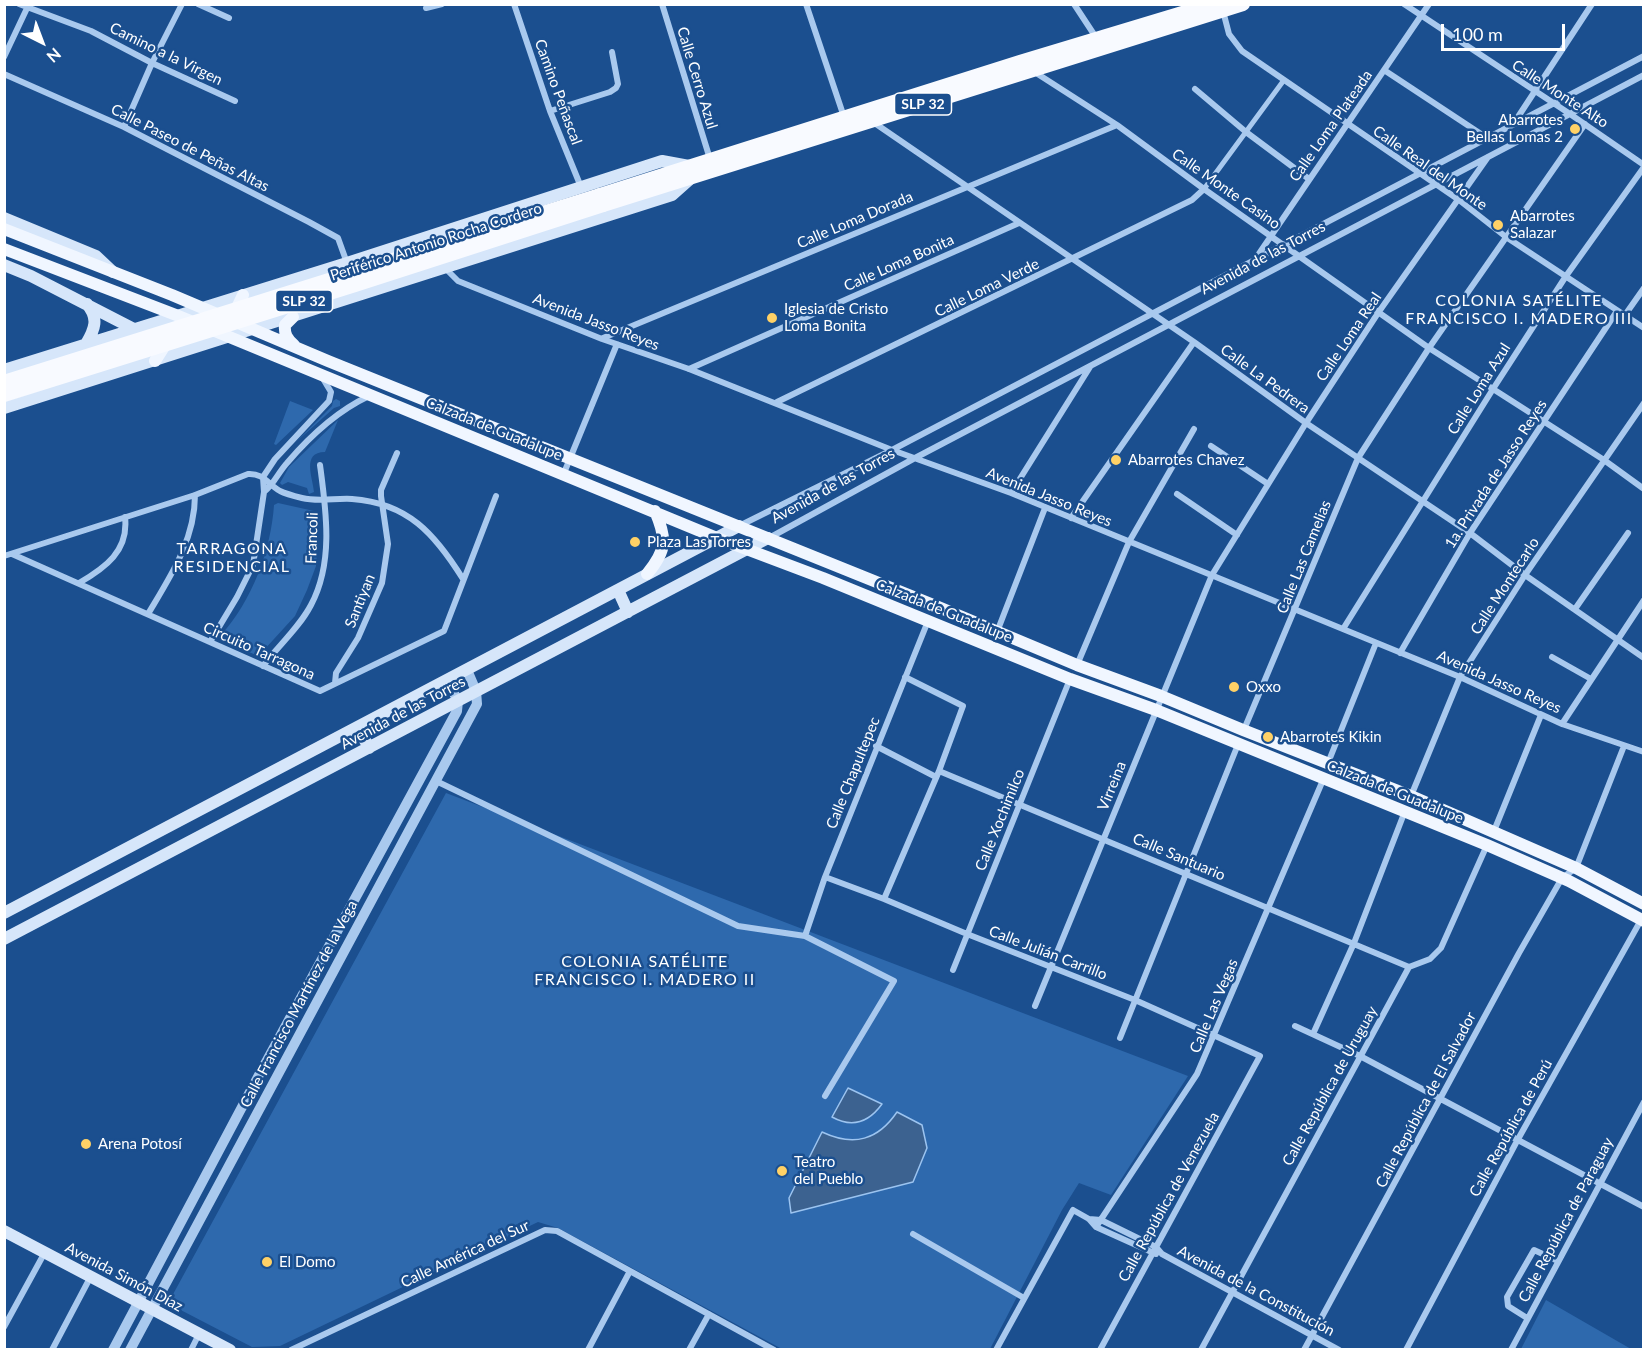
<!DOCTYPE html>
<meta charset="utf-8">
<style>
body{margin:0}
#map{position:relative;width:1648px;height:1354px;overflow:hidden;background:#1b4f8f;font-family:Lato,sans-serif}
canvas{display:block}
.frame{position:absolute;inset:0;border:6px solid #fff;pointer-events:none}
.north{position:absolute;left:12px;top:12px;width:60px;height:60px;-webkit-text-stroke:4px #1b4f8f;paint-order:stroke;rotate:138deg;font-size:16px;font-weight:700;line-height:24px;text-align:center;color:#fff}
.north::after{content:'';display:block;margin:auto;width:21px;height:27px;background:#fff;clip-path:polygon(50% 0,100% 100%,50% 72%,0 100%)}
.scale{position:absolute;left:1441px;top:24px;width:124px;height:27px;box-sizing:border-box;border:3px solid #fff;border-top:0;padding-left:8px;font-size:18px;line-height:21px;white-space:nowrap;color:#fff;-webkit-text-stroke:4px #1b4f8f;paint-order:stroke}
</style>
<div id="map">
<canvas width="1648" height="1354"></canvas>
<div class="frame"></div>
<div class="north">N</div>
<div class="scale">100 m</div>
</div>
<script>
const ctx = document.querySelector('canvas').getContext('2d');
ctx.lineJoin = 'round';
function paint(path, color) { ctx.fillStyle = color; ctx.fill(path, 'evenodd'); }
function trace(path, color, width, dash) { ctx.strokeStyle = color; ctx.lineWidth = width; ctx.lineCap = dash ? 'butt' : 'round'; ctx.setLineDash(dash || []); ctx.stroke(path); }
function label(font, color, halo, rows, align = 'center') {
  ctx.font = font + ' Lato,sans-serif'; ctx.lineWidth = 5; ctx.setLineDash([]); ctx.textBaseline = 'middle'; ctx.strokeStyle = halo; ctx.fillStyle = color; for (const [text, x, y, turn = 0] of rows) {
    ctx.save(); ctx.translate(x, y); ctx.rotate((+turn || 0) * Math.PI / 180); ctx.textAlign = isNaN(turn) ? turn : align; if (halo) ctx.strokeText(text, 0, 0); ctx.fillText(text, 0, 0); ctx.restore();
  }
}
paint(new Path2D(`
 M336,399L340,401V406L334,408L296,442L332,406L333,401Z
 M290,401L313,410L276,445L274,444Z
 M338,420L325,452C301,452 313,478 314,492L309,494L307,488L288,482L282,485L280,483L289,467Z
 M278,503L314,511L320,516L316,566L307,590L295,616L263,651L256,655L223,641L221,635C252,601 271,550 274,505Z
 M446,793L1188,1076L1111,1195L1079,1183L1062,1210L990,1349H782L558,1228L538,1222L280,1346L252,1347L173,1306L171,1298Z
 M1546,1300L1631,1349H1521Z`), '#2e69ad');
const water = new Path2D(`
 M848,1088L882,1104C869,1122 852,1128 832,1117Z
 M897,1112L922,1125L927,1148L913,1182L791,1213L789,1198L822,1132C854,1147 878,1140 897,1112Z`);
paint(water, '#3c6290');
trace(water, '#9cc4f0', 1.5);
trace(new Path2D(`
 M1204,189L1284,80`), '#a9c9ee', 5);
trace(new Path2D(`
 M19,4L91,31L152,63L235,101
 M198,4L229,18
 M514,4L550,111L581,187
 M662,4L710,159
 M806,4L844,117
 M1074,4L1097,39
 M1404,4L1570,114L1644,165
 M426,8L442,4
 M1223,11L1229,34L1242,51L1459,200L1506,237L1644,328
 M4,57L29,4
 M1384,70L1487,138
 M1033,71L1117,125L1204,189L1429,348L1604,460L1644,489
 M4,74L124,127L309,222L338,238L347,263
 M1195,89L1246,132L1309,179
 M550,111L610,92L616,88L618,84L612,52
 M873,122L1194,342L1306,423L1470,533L1525,575L1644,658
 M1514,123L1592,4
 M124,127L152,63L182,4
 M1254,261L1429,4
 M445,268L458,281L602,339L689,369L892,450L1011,493L1460,677L1562,724L1644,752
 M1625,315L1644,288
 M603,338L1117,125
 M689,369L1019,223
 M322,377L331,392L329,401L275,459L263,477L264,492C274,484 278,473 287,463C310,436 337,411 369,396
 M777,402L1192,200L1204,189
 M1211,446L1268,484
 M564,473L617,344
 M1011,493L1090,367
 M1177,494L1237,535
 M1071,518L1194,342
 M739,526L892,450L1644,56
 M769,538L915,458L1644,75
 M12,554L320,691L444,631L496,496
 M4,556L195,495L248,474C263,473 268,484 280,491C286,494 294,496 302,498C318,502 336,498 352,499C408,503 435,534 463,579
 M79,583C105,568 129,551 125,517
 M1575,609L1628,533
 M148,614C170,577 195,540 195,495
 M1343,629L1493,389L1566,276L1644,167
 M997,632L1045,508
 M210,642L237,597L253,565L264,492
 M1400,653L1470,533L1617,311
 M1552,657L1591,679
 M1077,665L1129,542L1194,429
 M263,666C279,645 299,628 311,605C334,562 326,510 320,465
 M335,683L336,673L358,638L382,583L388,544L381,496V490L397,453
 M1562,724L1644,600
 M1243,732L1358,458L1429,348L1585,124
 M876,746L936,777
 M1328,763L1376,643
 M939,771L1409,967
 M436,781L738,926L805,936L894,981L825,1096
 M1411,796L1460,677L1525,575L1644,403
 M1494,831L1541,715
 M825,877L884,899L967,934L1135,1000L1260,1056L1100,1350
 M884,899L939,771L963,706L905,677
 M805,936L825,877L928,621
 M953,970L1070,679
 M1035,1006L1212,575L1306,423L1378,313L1488,157
 M1295,1026L1360,1056L1644,1207
 M1313,1034L1354,943L1405,811
 M1120,1038L1239,742
 M1089,1219L1101,1220L1156,1247L1162,1254L1339,1350
 M1096,1227L1197,1074L1323,780
 M913,1234L1024,1298
 M1527,1318L1508,1306L1507,1297L1534,1250L1558,1261
 M4,1327L45,1252
 M52,1350L91,1276
 M191,1350L199,1334
 M291,1350L545,1230L557,1231L774,1350
 M588,1350L630,1271
 M689,1350L709,1314
 M996,1350L1073,1210L1089,1219L1096,1227L1156,1254
 M1201,1350L1409,967L1430,959L1441,948L1487,845
 M1304,1350L1519,953L1562,878L1576,868L1624,746
 M1406,1350L1517,1141L1641,920
 M1511,1350L1644,1102`), '#a9c9ee', 6);
trace(new Path2D(`
 M113,1350L259,1075L457,711L458,701L447,680
 M130,1350L477,704L476,691L467,670`), '#a9c9ee', 10);
trace(new Path2D(`
 M4,218L96,256L113,272
 M4,265L31,276L134,329
 M86,344C95,329 99,318 87,304
 M4,370L347,263L662,161L689,166
 M4,408L672,195L690,179
 M618,590L628,612
 M358,727L369,748
 M4,913L739,526
 M4,939L768,538
 M4,1231L230,1350`), '#d6e6fa', 12);
trace(new Path2D(`
 M4,229L172,295L328,361L936,606L1077,665L1161,696L1243,730L1411,796L1576,868L1644,904
 M4,249L176,315L717,538L823,578L1070,679L1156,710L1487,845L1569,881L1644,921
 M233,316L243,295
 M293,317L285,325C284,334 287,339 294,345
 M155,361L169,339
 M647,574C667,550 667,539 655,511`), '#f0f6ff', 12);
trace(new Path2D(`
 M600,195L1020,62L1212,4
 M603,205L1243,4`), '#f8faff', 14);
trace(new Path2D(`
 M4,382L600,195
 M4,395L355,285L603,205`), '#f8faff', 14);
for (const [x, y, r, color] of [
 [1575,129,6,"#ffd166"],
 [1498,225,6,"#ffd166"],
 [772,318,6,"#ffd166"],
 [1116,460,6,"#ffd166"],
 [635,542,6,"#ffd166"],
 [1234,687,6,"#ffd166"],
 [1268,737,6,"#ffd166"],
 [86,1144,6,"#ffd166"],
 [782,1171,6,"#ffd166"],
 [267,1262,6,"#ffd166"]
]) { const dot = new Path2D(); dot.arc(x, y, r, 0, 2 * Math.PI); ctx.fillStyle = color; ctx.fill(dot); trace(dot, '#1b4f8f', 2); }
for (const [x, y, w] of [
 [923,104,57],
 [304,301,57]
]) { const box = new Path2D(); box.roundRect(x - w / 2, y - 11, w, 22, 4.5); ctx.fillStyle = '#1b4f8f'; ctx.fill(box); trace(box, '#fff', 1.5); }
label('bold 14px', '#fff', null, [
 ["SLP 32",923,104],
 ["SLP 32",304,301]
]);
label('15px', '#fff', '#1b4f8f', [
 ["Camino a la Virgen",166,54,26],
 ["Calle Cerro Azul",697,78,73],
 ["Camino Peñascal",558,92,70],
 ["Calle Monte Alto",1560,94,33],
 ["Calle Loma Plateada",1331,126,-55],
 ["Calle Paseo de Peñas Altas",190,148,27],
 ["Calle Real del Monte",1430,168,35],
 ["Calle Monte Casino",1226,189,35],
 ["Calle Loma Dorada",855,220,-23],
 ["Periférico Antonio Rocha Cordero",436,242,-18],
 ["Avenida de las Torres",1263,258,-28],
 ["Calle Loma Bonita",899,263,-24],
 ["Calle Loma Verde",987,288,-26],
 ["Avenida Jasso Reyes",596,322,21],
 ["Calle Loma Real",1349,337,-56],
 ["Calle La Pedrera",1265,379,36],
 ["Calle Loma Azul",1479,389,-58],
 ["Calzada de Guadalupe",494,429,22],
 ["1a. Privada de Jasso Reyes",1496,474,-57],
 ["Avenida de las Torres",833,486,-29],
 ["Avenida Jasso Reyes",1049,497,22],
 ["Francoli",312,538,-88],
 ["Calle Las Camelias",1304,557,-68],
 ["Calle Montecarlo",1505,586,-57],
 ["Santiyan",360,601,-68],
 ["Calzada de Guadalupe",944,611,22],
 ["Circuito Tarragona",259,651,24],
 ["Avenida Jasso Reyes",1499,682,24],
 ["Avenida de las Torres",403,713,-28],
 ["Calle Chapultepec",853,773,-68],
 ["Virreina",1112,786,-68],
 ["Calzada de Guadalupe",1395,792,22],
 ["Calle Xochimilco",1000,820,-68],
 ["Calle Santuario",1179,857,23],
 ["Calle Julián Carrillo",1048,953,21],
 ["Calle Francisco Martínez de la Vega",299,1004,-62],
 ["Calle Las Vegas",1214,1006,-67],
 ["Calle República de Uruguay",1330,1086,-61],
 ["Calle República de El Salvador",1426,1100,-62],
 ["Calle República de Perú",1511,1128,-61],
 ["Calle República de Venezuela",1169,1197,-61],
 ["Calle República de Paraguay",1566,1220,-62],
 ["Calle América del Sur",465,1254,-25],
 ["Avenida Simón Díaz",124,1277,28],
 ["Avenida de la Constitución",1256,1291,28]
]);
label('15px', '#fff', '#1b4f8f', [
 ["Abarrotes",1563,120,"right"],
 ["Bellas Lomas 2",1563,137,"right"],
 ["Abarrotes",1510,216],
 ["Salazar",1510,233],
 ["Iglesia de Cristo",784,309],
 ["Loma Bonita",784,326],
 ["Abarrotes Chavez",1128,460],
 ["Plaza Las Torres",647,542],
 ["Oxxo",1246,687],
 ["Abarrotes Kikin",1280,737],
 ["Arena Potosí",98,1144],
 ["Teatro",794,1162],
 ["del Pueblo",794,1179],
 ["El Domo",279,1262]
], 'left');
ctx.letterSpacing = '1.5px';
label('16px', '#fff', '#1b4f8f', [
 ["COLONIA SATÉLITE",1519,301],
 ["FRANCISCO I. MADERO III",1519,319],
 ["TARRAGONA",232,549],
 ["RESIDENCIAL",232,567],
 ["COLONIA SATÉLITE",645,962],
 ["FRANCISCO I. MADERO II",645,980]
]);
ctx.letterSpacing = '0px';
</script>
